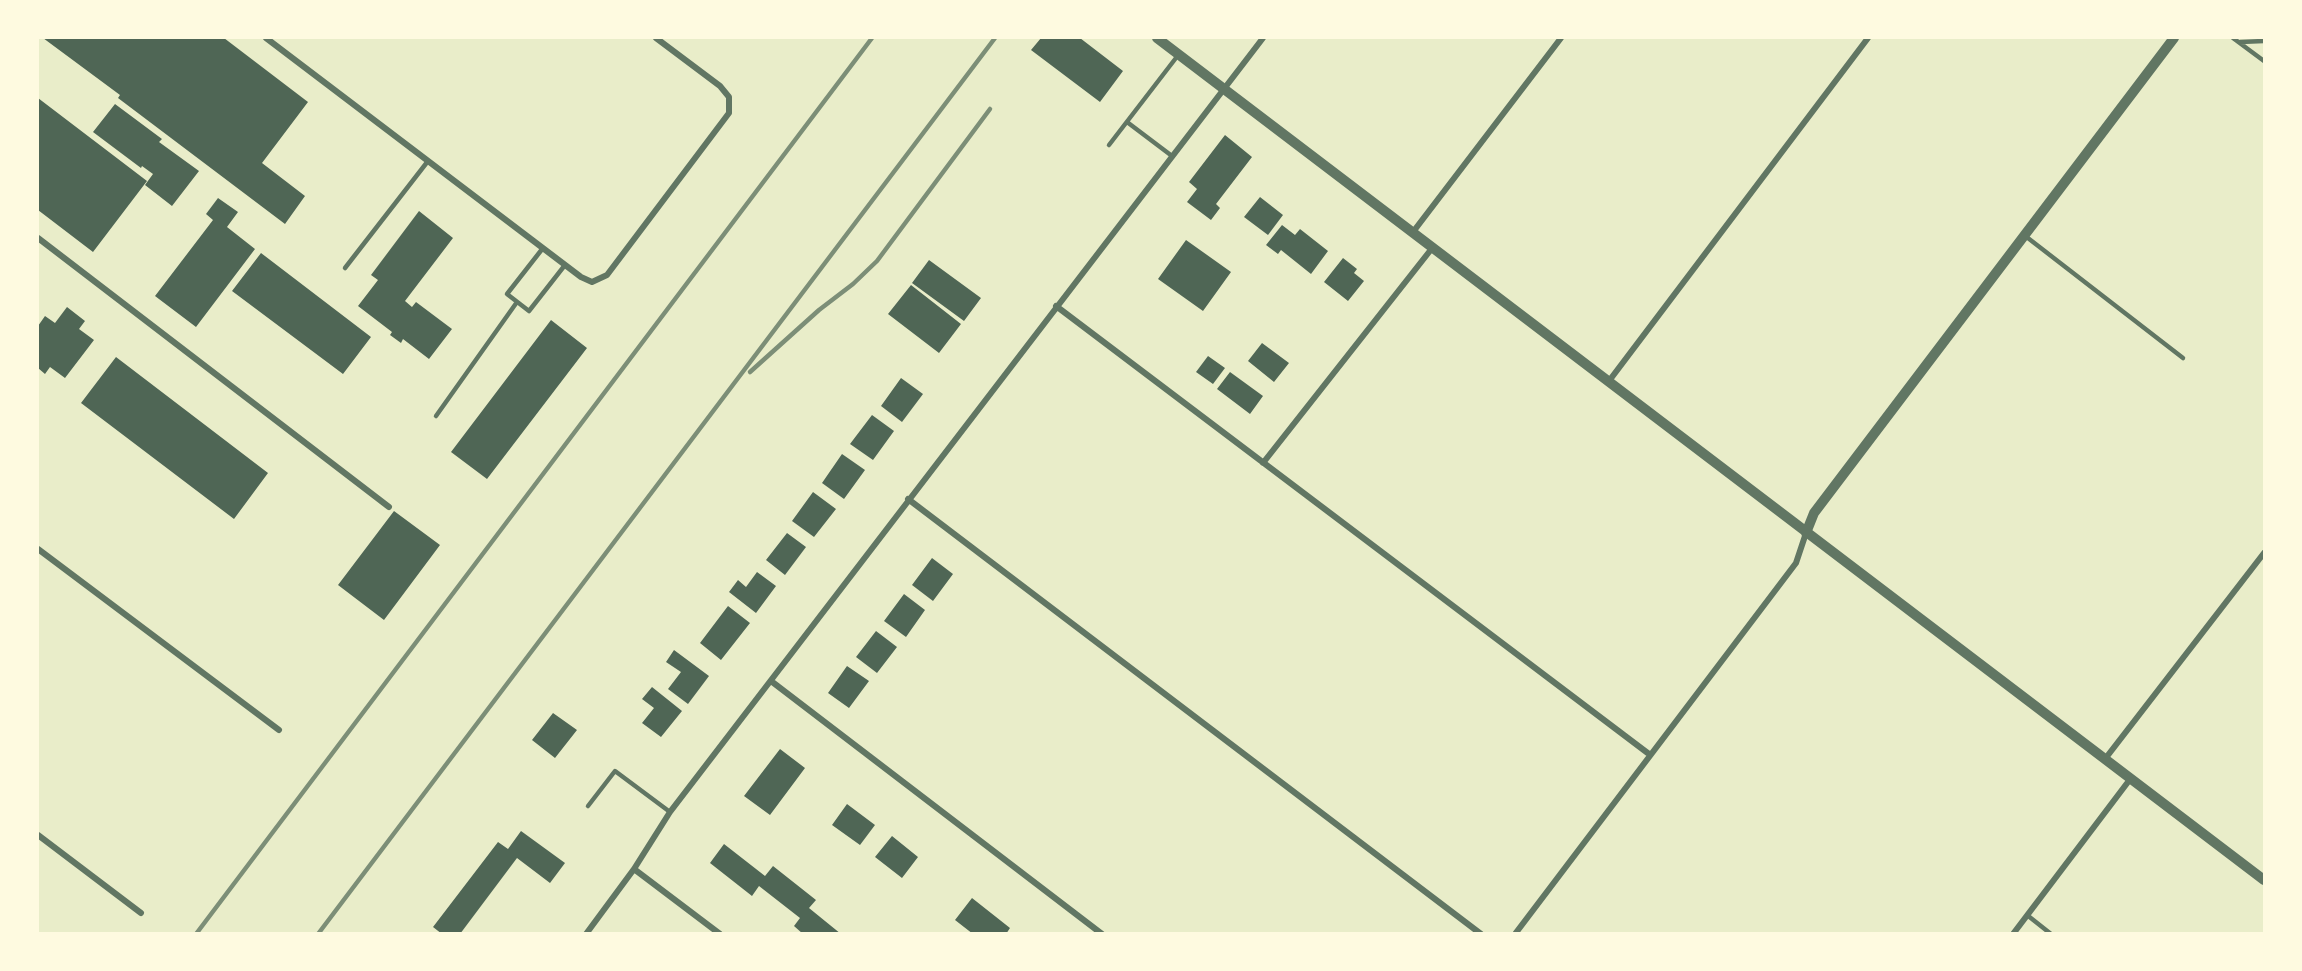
<!DOCTYPE html>
<style>
body{margin:0}
#map{position:relative;width:2302px;height:971px;overflow:hidden;background:#e9edc9;font-family:"DejaVu Sans",sans-serif}
canvas{display:block}
.frame{position:absolute;inset:0;border:39px solid #fefae0;pointer-events:none}
</style>
<div id="map">
<canvas width="2302" height="971"></canvas>
<div class="frame"></div>
</div>
<script>
const ctx = document.querySelector('canvas').getContext('2d');
ctx.lineJoin = 'round';
function paint(path, color) { ctx.fillStyle = color; ctx.fill(path, 'evenodd'); }
function trace(path, color, width, dash) { ctx.strokeStyle = color; ctx.lineWidth = width; ctx.lineCap = dash ? 'butt' : 'round'; ctx.setLineDash(dash || []); ctx.stroke(path); }
paint(new Path2D(`
 M43,38H224L308,102L262,163L305,196L285,224L118,98L120,95Z
 M1041,38H1080L1123,71L1100,102L1031,50Z
 M38,98L147,181L93,252L38,210Z
 M115,104L162,139L159,142L199,171L172,206L145,185L153,174L142,166L141,168L93,132Z
 M1225,135L1252,157L1216,204L1220,208L1211,220L1187,202L1197,189L1189,182Z
 M1260,197L1283,215L1268,235L1244,217Z
 M218,198L238,212L227,227L255,249L196,327L155,296L213,220L206,214Z
 M419,211L453,238L405,301L412,307L416,302L452,329L429,359L403,339L401,343L390,335L392,332L358,306L378,280L371,275Z
 M1282,225L1295,235L1300,229L1328,251L1311,274L1281,250L1278,254L1266,245Z
 M1186,240L1231,272L1203,311L1158,279Z
 M261,253L371,337L343,374L232,291Z
 M1343,258L1357,269L1354,273L1364,281L1348,301L1324,282Z
 M929,260L981,298L964,321L912,283Z
 M911,285L961,324L939,353L888,314Z
 M67,307L85,321L79,329L94,340L65,378L50,367L45,374L38,368V326L45,316L55,323Z
 M551,320L587,348L487,479L451,452Z
 M1262,343L1289,363L1274,382L1248,361Z
 M1208,356L1225,368L1213,384L1196,372Z
 M116,357L268,473L234,519L81,403Z
 M1230,372L1263,396L1250,414L1217,389Z
 M901,378L923,394L902,422L881,406Z
 M872,415L894,431L873,460L850,444Z
 M842,454L865,470L844,499L822,483Z
 M813,492L836,509L814,537L792,521Z
 M394,511L440,545L384,620L338,585Z
 M787,533L806,547L785,575L766,560Z
 M932,558L953,574L933,601L912,585Z
 M757,572L776,586L756,613L729,592L738,580L746,587Z
 M904,594L925,610L906,637L884,621Z
 M728,606L750,623L721,660L700,643Z
 M876,631L897,647L877,673L856,657Z
 M674,650L709,676L688,704L668,689L681,672L666,662Z
 M847,666L869,681L849,708L828,693Z
 M652,687L682,711L661,737L642,723L654,708L642,699Z
 M553,713L577,730L555,758L532,740Z
 M780,749L805,768L770,815L744,796Z
 M847,804L875,825L860,845L832,825Z
 M521,831L565,863L550,883L517,858L460,934H442L433,927L498,842L508,849Z
 M892,836L918,857L902,878L875,857Z
 M724,844L765,876L773,866L816,900L809,908L841,934H803L794,926L800,918L759,886L752,896L710,863Z
 M972,898L1010,928L1006,934H973L955,920Z`), '#4f6655');
trace(new Path2D(`
 M2233,38L2264,61
 M2240,42L2264,41
 M1127,122L1172,156
 M1109,145L1179,54
 M2024,235L2183,358
 M543,248L507,294L529,311L565,265
 M345,268L428,161
 M436,416L517,302
 M588,806L615,771L670,812
 M2027,915L2051,934`), '#617663', 4.5);
trace(new Path2D(`
 M266,38L581,277L592,282L607,275L729,113V97L720,86L656,38
 M1413,232L1561,38
 M38,238L389,507
 M1056,306L1649,754
 M1609,381L1868,38
 M1263,463L1433,247
 M908,499L1481,934
 M38,549L279,730
 M771,681L1102,934
 M2105,759L2264,553
 M38,835L141,913
 M634,869L670,812L1263,38
 M586,934L634,869L720,934
 M1515,934L1796,563L1806,533
 M2013,934L2131,778`), '#617663', 6);
trace(new Path2D(`
 M1157,38L2264,880
 M1806,533L1814,513L2174,38`), '#617663', 10);
trace(new Path2D(`
 M750,372L819,310L853,284L877,261L990,109
 M196,934L872,38
 M318,934L995,38`), '#7c8e77', 4.5);
</script>
